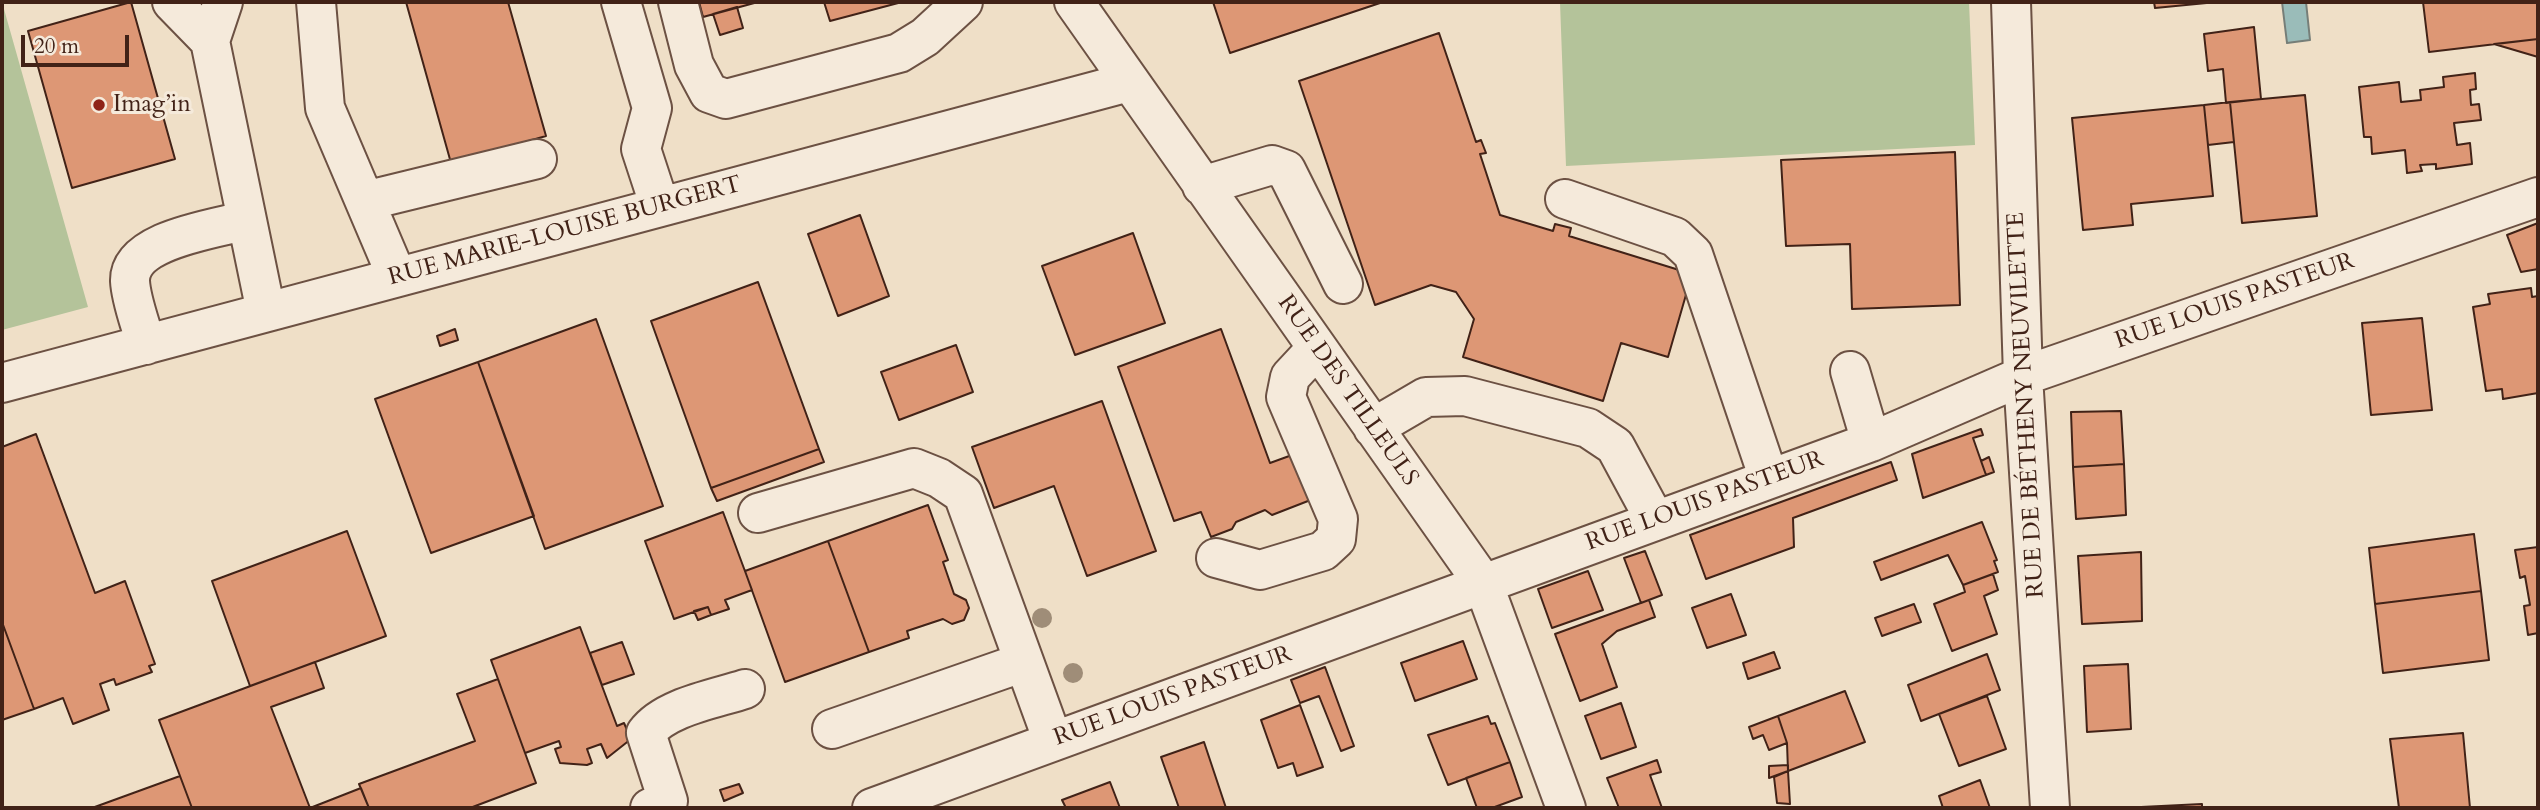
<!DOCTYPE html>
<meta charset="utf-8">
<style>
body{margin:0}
#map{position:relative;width:2540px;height:810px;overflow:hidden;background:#efdfc7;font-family:Cardo,serif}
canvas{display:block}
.frame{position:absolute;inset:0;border:4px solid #412217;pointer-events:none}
.scale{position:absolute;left:21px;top:35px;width:108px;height:32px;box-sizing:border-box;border:4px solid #412217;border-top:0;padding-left:9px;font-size:21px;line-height:24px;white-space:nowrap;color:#412217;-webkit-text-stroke:5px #f5eadb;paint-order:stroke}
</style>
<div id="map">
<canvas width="2540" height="810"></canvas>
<div class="frame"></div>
<div class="scale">20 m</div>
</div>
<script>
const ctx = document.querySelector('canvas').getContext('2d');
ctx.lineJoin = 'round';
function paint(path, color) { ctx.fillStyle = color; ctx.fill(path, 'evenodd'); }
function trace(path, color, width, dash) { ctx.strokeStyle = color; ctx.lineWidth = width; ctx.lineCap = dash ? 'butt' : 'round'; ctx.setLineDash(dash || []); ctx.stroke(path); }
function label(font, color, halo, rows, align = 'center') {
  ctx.font = font + ' Cardo,serif'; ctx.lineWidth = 6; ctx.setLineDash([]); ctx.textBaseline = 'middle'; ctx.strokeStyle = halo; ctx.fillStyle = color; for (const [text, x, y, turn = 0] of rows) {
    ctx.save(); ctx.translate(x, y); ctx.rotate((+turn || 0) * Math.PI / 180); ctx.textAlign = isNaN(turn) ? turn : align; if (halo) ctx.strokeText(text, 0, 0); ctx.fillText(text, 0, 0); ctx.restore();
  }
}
paint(new Path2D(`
 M2,2L88,307L2,330Z
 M1560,2H1969L1975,145L1566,166Z`), '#b4c39a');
const water = new Path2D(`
 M2282,2H2306L2310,40L2287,43Z`);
paint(water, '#9abcb9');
trace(water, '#767e78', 2);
const building = new Path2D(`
 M131,2L175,159L72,188L28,31Z
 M406,2H508L546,136L451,163Z
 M699,2H758L703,17Z
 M824,2H902L830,21Z
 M1213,2H1383L1230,53Z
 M2154,2H2217L2155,8Z
 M2423,2H2538V39L2429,52Z
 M737,7L743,28L720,35L713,14Z
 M2254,27L2261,99L2226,103L2223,69L2208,71L2204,34Z
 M1439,33L1476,142L1481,140L1486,153L1480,154L1500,215L1553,231L1555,224L1571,228L1569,236L1692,274L1668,357L1621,343L1603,401L1463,357L1474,319L1456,292L1431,285L1375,305L1299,81Z
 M2538,39V57L2494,44Z
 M2475,73L2476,89L2470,90L2471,105L2479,104L2481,120L2454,123L2457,145L2470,143L2472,164L2436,169V164L2420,165L2422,171L2407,173L2405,150L2372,154L2371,137H2364L2359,87L2399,82L2401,102L2421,100L2420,90L2444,87L2443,77Z
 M2305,95L2317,216L2242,223L2230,102Z
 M2230,102L2234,142L2208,145L2204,105Z
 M2204,105L2213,196L2131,204L2133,225L2083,230L2072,118Z
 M1955,152L1960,305L1852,309L1850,244L1786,246L1781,160Z
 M860,215L889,296L838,316L808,234Z
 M2538,223V269L2521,272L2507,235Z
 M1133,233L1165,323L1075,355L1042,266Z
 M758,282L819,449L711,488L651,321Z
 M2531,288L2532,297L2538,296V393L2503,399L2502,389L2486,391L2473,307L2490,304L2488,294Z
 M2422,318L2432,410L2371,415L2362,323Z
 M596,319L663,506L545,549L478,362Z
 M455,329L458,340L440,346L437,336Z
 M1221,329L1270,463L1292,455L1312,493L1308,501L1272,515L1265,510L1236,522L1232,529L1211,537L1201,512L1174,521L1118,367Z
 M956,345L973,392L899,420L881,372Z
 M478,362L534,516L431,553L375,399Z
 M1102,401L1156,551L1087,576L1054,486L994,508L972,447Z
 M2121,411L2124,464L2073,467L2071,412Z
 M1981,429L1983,435L1973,438L1986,475L1923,498L1912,454Z
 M36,434L95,593L125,581L155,664L149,666L152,672L116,685L114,679L100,684L109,710L73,724L63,698L34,709L2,622V447Z
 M819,449L824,462L717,501L711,488Z
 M1989,457L1994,472L1986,475L1981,461Z
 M1891,462L1897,480L1793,518L1794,547L1706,579L1690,535Z
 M2124,464L2126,515L2076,519L2073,467Z
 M928,505L948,560L943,562L954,594L966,600L969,608L964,620L952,624L943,619L907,631L909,638L869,652L828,541Z
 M723,512L752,590L725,600L729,609L711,615L708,607L674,619L645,541Z
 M1982,522L1997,560L1994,561L1998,572L1963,585L1948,555L1881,580L1874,562Z
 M347,531L386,636L250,686L212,581Z
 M2474,534L2481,591L2375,604L2369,548Z
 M828,541L869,652L785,682L745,571Z
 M2538,547V633L2528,635L2524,606L2530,605L2525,576L2520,578L2515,550Z
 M1645,551L1662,595L1641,603L1624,558Z
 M2141,552L2142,621L2082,624L2078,556Z
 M1588,571L1603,610L1552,628L1538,589Z
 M1993,574L1998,590L1984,596L1997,634L1952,651L1934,604L1965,592L1963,585Z
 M2481,591L2489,660L2383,673L2375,604Z
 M1731,594L1746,635L1707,648L1692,608Z
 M1649,600L1655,617L1617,631L1602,644L1617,687L1580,701L1555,634Z
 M1914,604L1921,622L1882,636L1875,618Z
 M708,607L711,615L698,620L694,611Z
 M2,622L34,709L2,720Z
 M580,627L617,726L624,723L631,739L607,758L601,744L587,749L592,763L587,765L560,763L555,749L561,747L559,741L525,753L491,660Z
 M1463,641L1477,679L1415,701L1401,663Z
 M622,642L634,674L602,685L590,653Z
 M1774,652L1780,668L1748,679L1743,663Z
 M1987,654L2000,690L1921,721L1908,685Z
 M315,662L324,688L271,707L310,808L361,788L369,808H192L159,720Z
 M2128,664L2131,729L2087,732L2084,666Z
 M1325,667L1354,746L1341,751L1319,696L1300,703L1291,680Z
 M498,679L536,783L470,808H369L359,784L475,741L457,694Z
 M1845,691L1865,742L1788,771L1787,743L1778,716Z
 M1987,696L2006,749L1959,766L1939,714Z
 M1621,703L1636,747L1601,759L1585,716Z
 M1300,705L1323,767L1297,776L1293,763L1278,768L1261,720Z
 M1488,716L1491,724L1495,723L1510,762L1448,785L1428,735Z
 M1778,716L1787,743L1769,750L1763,735L1753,739L1749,727Z
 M2463,733L2470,808H2399L2390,739Z
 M1204,742L1226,808H1179L1161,757Z
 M1657,760L1661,772L1650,775L1662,808H1619L1607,778Z
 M1510,762L1522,797L1492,808H1477L1466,778Z
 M1788,765V771L1769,778V766Z
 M1788,771L1790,804L1777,803L1774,777Z
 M180,776L192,808H92Z
 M1980,780L1990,808H1943L1939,796Z
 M1110,782L1120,808H1066L1062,800Z
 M739,784L743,793L724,801L720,790Z
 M2202,804V808H2141V807Z`);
paint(building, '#dd9775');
trace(building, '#412217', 2);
const minor = new Path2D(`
 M172,2L210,41
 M223,2L210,41L266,312
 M316,2L325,108L397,277
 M621,2L652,108L641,149L660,207
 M678,2L694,65L709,93L726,99L899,53L925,37L963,2
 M1074,2L1483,583L1566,808
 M2011,2L2023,376L2050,808
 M1202,186L1272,165L1286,170L1343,284
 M1565,199L1675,237L1693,254L1769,479
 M365,201L537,159
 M146,345C141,325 131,301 130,281C129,239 216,229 247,220
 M1850,371L1871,442
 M2,383L1129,82
 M1373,428L1426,397L1465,396L1588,428L1615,446L1655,520
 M758,513L914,468L939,478L963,494L1053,741
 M1216,558L1260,570L1323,551L1336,539L1338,519L1286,397L1290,377L1317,348
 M832,729L1024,662
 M650,808L668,801L646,733C665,707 715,699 745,689
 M872,808L1871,442L2023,376L2538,197`);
trace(minor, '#6c5143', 42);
trace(minor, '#f5eadb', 38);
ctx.fillStyle = '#9f8d78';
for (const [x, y] of [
 [1042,618],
 [1073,673]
]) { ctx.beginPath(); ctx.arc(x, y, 10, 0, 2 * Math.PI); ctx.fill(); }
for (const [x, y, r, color] of [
 [99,105,7,"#8f2418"]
]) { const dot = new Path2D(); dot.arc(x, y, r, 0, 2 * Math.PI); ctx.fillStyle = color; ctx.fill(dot); trace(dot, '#f5eadb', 2.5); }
label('24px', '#412217', '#f5eadb', [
 ["Imag’in",113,105]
], 'left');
label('24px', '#412217', '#f5eadb', [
 ["RUE MARIE-LOUISE BURGERT",565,232,-15],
 ["RUE LOUIS PASTEUR",2235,302,-19],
 ["RUE DES TILLEULS",1347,391,55],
 ["RUE DE BÉTHENY NEUVILETTE",2027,405,-93],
 ["RUE LOUIS PASTEUR",1705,502,-20],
 ["RUE LOUIS PASTEUR",1173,697,-20]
]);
</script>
